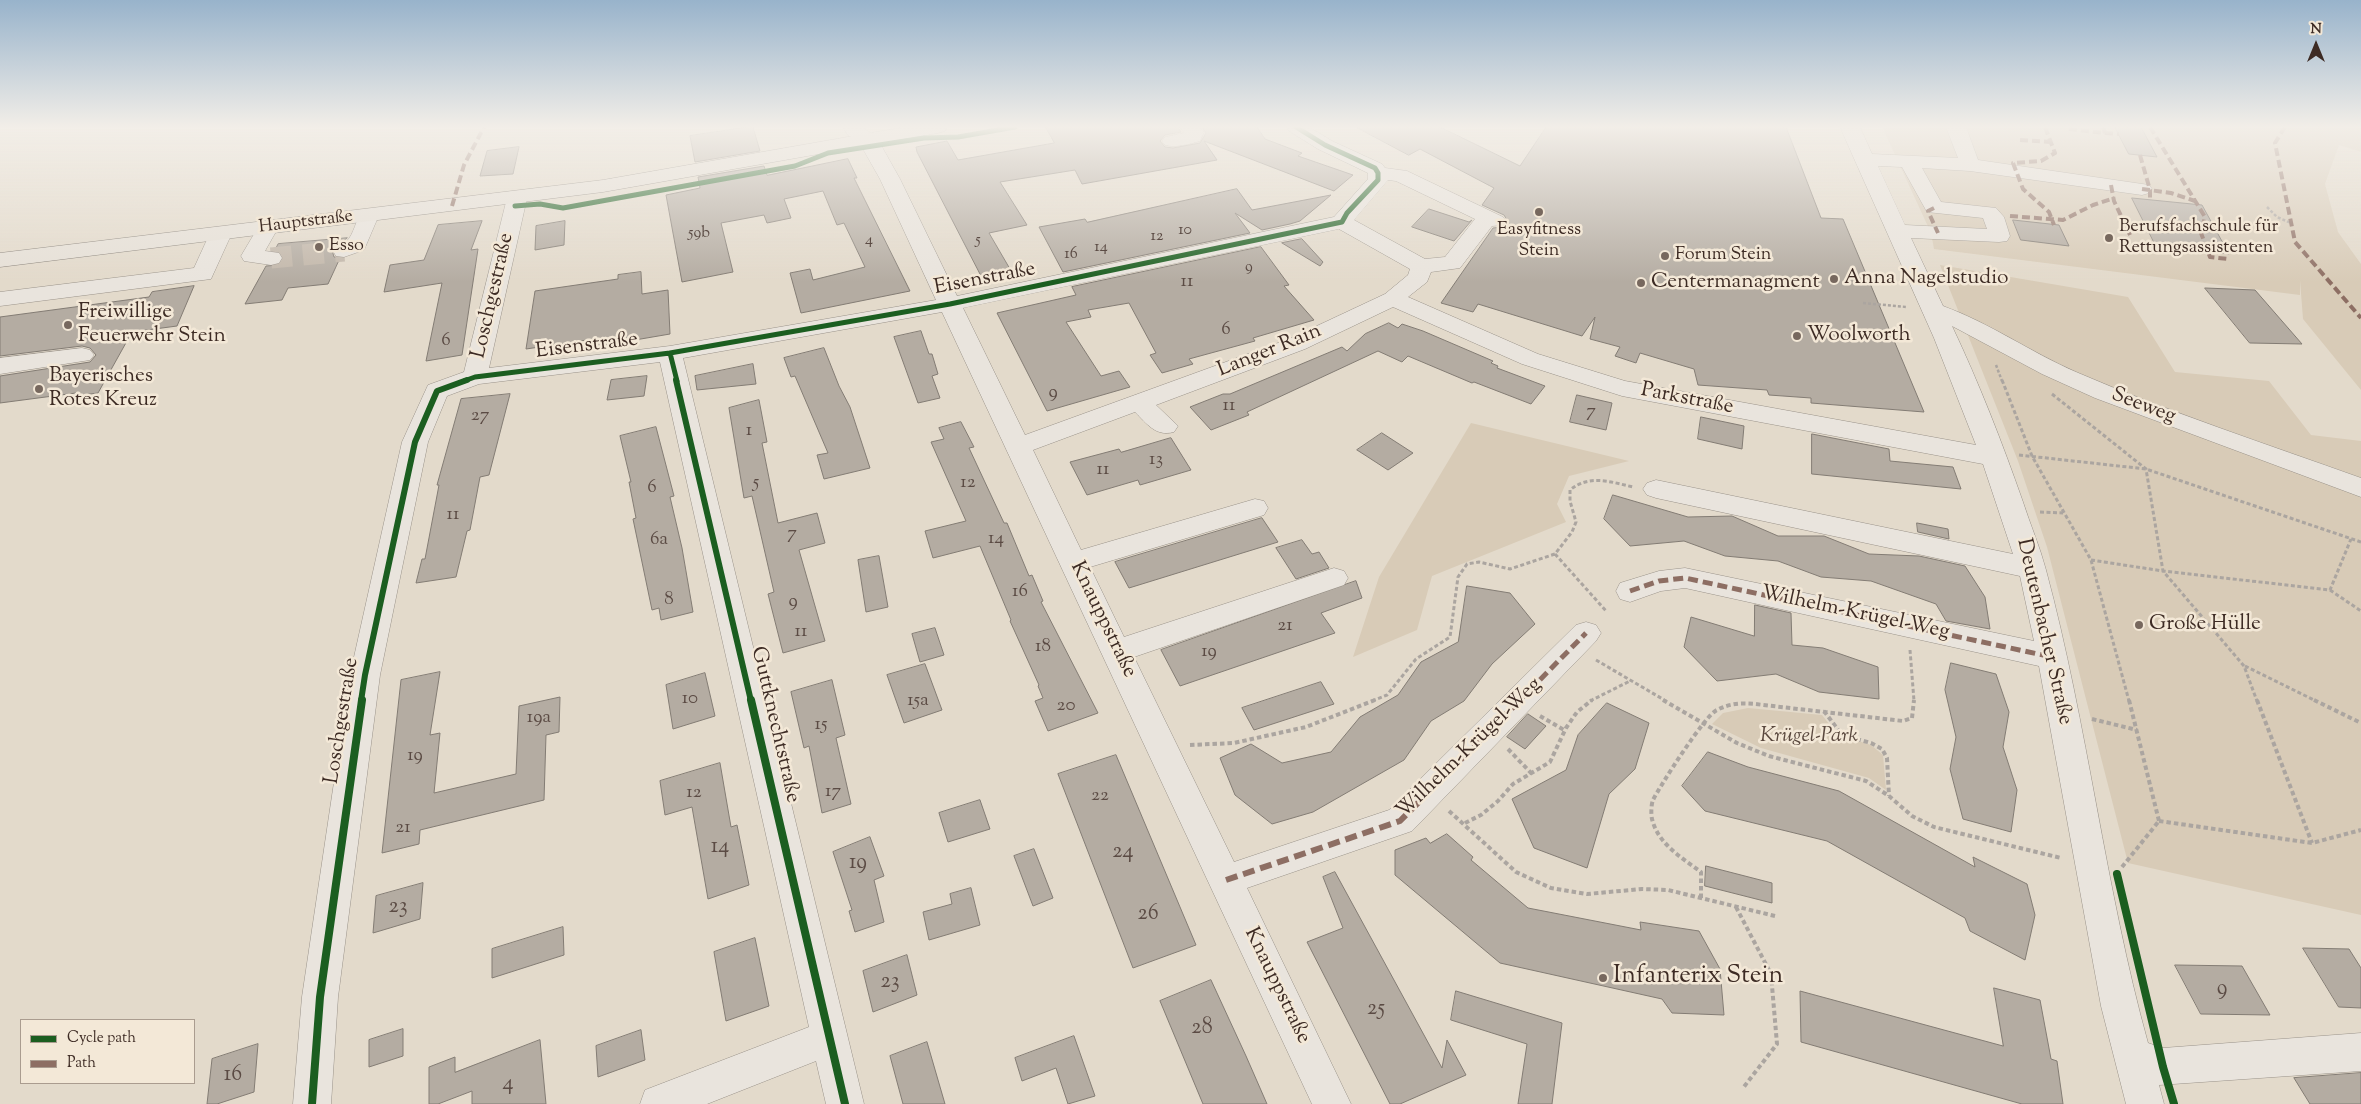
<!DOCTYPE html>
<meta charset="utf-8">
<style>
body{margin:0}
#map{position:relative;width:2361px;height:1104px;overflow:hidden;background:#e3dacb;font-family:"Sorts Mill Goudy",serif}
canvas{display:block}
.legend{position:absolute;left:20px;top:1019px;width:175px;height:65px;box-sizing:border-box;background:#f3e8d7;border:1px solid #aa9c8f;margin:0;padding:6px 9px;list-style:none;font-size:15px;color:#3d2b24}
.legend li{display:flex;align-items:center;gap:10px;height:25px}
.legend b{width:25px;border:1px solid #aa9c8f}
.north{position:absolute;left:2291px;top:20px;width:50px;height:50px;-webkit-text-stroke:4px #f3e8d7;paint-order:stroke;rotate:0deg;font-size:14px;font-weight:700;line-height:20px;text-align:center;color:#3d2b24}
.north::after{content:'';display:block;margin:auto;width:18px;height:22px;background:#3d2b24;clip-path:polygon(50% 0,100% 100%,50% 72%,0 100%)}
</style>
<div id="map">
<canvas width="2361" height="1104"></canvas>
<ul class="legend">
<li><b style="height:6px;background:#1b5e20"></b>Cycle path</li>
<li><b style="height:6px;background:#8d6e63"></b>Path</li>
</ul>
<div class="north">N</div>
</div>
<script>
const ctx = document.querySelector('canvas').getContext('2d');
ctx.lineJoin = 'round';
function paint(path, color) { ctx.fillStyle = color; ctx.fill(path, 'evenodd'); }
function trace(path, color, width, dash) { ctx.strokeStyle = color; ctx.lineWidth = width; ctx.lineCap = dash ? 'butt' : 'round'; ctx.setLineDash(dash || []); ctx.stroke(path); }
function label(font, color, halo, rows, align = 'center') {
  ctx.font = font + ' "Sorts Mill Goudy",serif'; ctx.lineWidth = 5; ctx.setLineDash([]); ctx.textBaseline = 'middle'; ctx.strokeStyle = halo; ctx.fillStyle = color; for (const [text, x, y, turn = 0] of rows) {
    ctx.save(); ctx.translate(x, y); ctx.rotate((+turn || 0) * Math.PI / 180); ctx.textAlign = isNaN(turn) ? turn : align; if (halo) ctx.strokeText(text, 0, 0); ctx.fillText(text, 0, 0); ctx.restore();
  }
}
paint(new Path2D(`
 M1882,127H2361V152L2339,145L2325,184L2338,232L2361,264V390L2303,319L2300,280V295L1934,249L1931,233Z
 M1940,265L2128,297L2175,372L2269,381L2311,435L2361,441V915L2128,863L2047,547L2018,461Z
 M1471,423L1629,461L1569,476L1557,504L1566,522L1432,576L1417,630L1353,657L1379,577Z
 M1748,708L1822,715L1837,734L1871,745L1883,755L1886,790L1869,778L1761,748L1712,724L1723,713Z`), '#d8cbb7');
const building = new Path2D(`
 M747,127H753L760,151L695,162L690,136Z
 M1046,127H1178L1181,132L1165,135L1160,141L1165,147L1173,148L1200,143L1206,133L1202,127H1257L1265,139L1302,153L1298,156L1353,175L1334,191L1204,141L1217,160L1082,184L1075,170L1000,182L1027,225L989,233L1010,269L981,276L917,152L916,147L947,141L958,160L1054,143Z
 M1356,127H1440L1520,166L1546,127H1786L1821,218L1843,219L1924,412L1811,403V398L1769,395L1767,390L1698,385L1694,369L1640,353L1636,363L1615,356L1620,347L1590,339L1595,317L1582,336L1478,304L1473,312L1441,303L1493,228L1503,227L1508,222L1504,215L1482,205L1494,188L1420,149L1409,155Z
 M2115,127H2141L2157,157L2129,154Z
 M519,147L513,174L480,176L487,151Z
 M848,159L857,178H854L910,291L801,313L790,273L810,269L813,280L865,267L844,223L837,225L823,191L784,199L791,218L767,223L764,215L721,223L733,272L682,282L666,195L700,188L698,177L764,166L767,175Z
 M1237,189L1252,210L1331,195L1300,221L1290,224L1262,230L1235,213L1250,233L1063,272L1039,227L1085,219L1087,222Z
 M2132,198L2202,205L2229,254L2156,246Z
 M1429,209L1469,222L1472,220L1454,241L1412,227Z
 M2013,220L2059,225L2069,246L2021,240Z
 M482,221L471,250L478,249L462,355L426,361L442,283L384,292L390,265L424,260L438,225Z
 M565,221L564,245L535,250L536,226Z
 M347,238L332,250L334,257L340,258L328,284L288,288L282,300L245,304L266,266L279,265L284,259L281,252L275,250L278,244Z
 M1302,239L1323,262L1320,266L1282,243Z
 M1261,247L1289,285L1284,286L1314,320L1253,338L1255,341L1189,359L1193,364L1162,373L1150,355L1156,353L1129,303L1088,310L1091,317L1066,322L1101,376L1119,371L1130,387L1047,411L997,313L1076,295L1072,287Z
 M641,272L642,294L668,290L670,334L594,347V339L526,349L535,291L618,279V275Z
 M194,286L177,326L132,332L98,393L74,396L76,393L0,403V376L90,362L96,355L90,348L82,346L0,356V317L149,297L152,292Z
 M2205,288L2255,290L2302,344L2250,343Z
 M1389,323L1398,328L1402,324L1423,331L1493,361L1491,363L1498,366L1497,368L1545,386L1531,404L1474,382L1472,383L1408,356L1402,362L1378,351L1247,412L1249,415L1211,430L1190,407L1223,394H1230L1342,347L1347,351L1365,334Z
 M921,331L929,354H932L938,374L932,376L940,398L918,403L894,337Z
 M824,348L839,386L850,407L870,468L824,479L817,455L828,453L795,376L791,377L784,358Z
 M753,364L756,384L697,390L695,376Z
 M647,376L644,396L607,400L611,380Z
 M510,394L489,475L480,477L470,530L467,531L456,577L416,583L422,559H425L439,485H437L461,399Z
 M1577,395L1612,403L1606,430L1570,422Z
 M759,400L767,442L762,443L778,523L817,513L825,543L799,550L825,641L783,653L768,594L774,592L752,496L744,498L729,408Z
 M1701,417L1744,426L1742,449L1698,439Z
 M961,422L974,447L969,448L1004,523H1007L1029,576L1032,575L1043,601L1041,602L1098,713L1048,731L1035,701L1043,698L1038,686L1039,685L1010,621L1011,620L980,546L933,558L925,531L966,521L931,442L944,439L939,428Z
 M656,427L674,496L670,497L682,548L693,612L661,620L659,608L652,610L633,519L636,518L629,482H631L620,436Z
 M1382,433L1413,453L1388,470L1357,450Z
 M1812,434L1889,449L1890,461L1953,467L1961,489L1812,474Z
 M1171,438L1191,470L1140,485L1138,480L1087,495L1070,462L1119,449L1121,452Z
 M1613,495L1688,517L1732,516L1778,536H1824L1869,554L1919,556L1965,566L1985,597L1990,629L1946,621L1936,604L1871,581L1821,577L1778,561L1725,556L1684,541L1630,546L1604,519Z
 M1262,518L1278,542L1129,588L1115,562Z
 M1917,523L1948,529L1949,539L1918,532Z
 M1302,540L1312,554L1319,552L1329,568L1296,579L1276,548Z
 M879,556L888,607L866,612L858,560Z
 M1356,581L1362,598L1321,613L1335,633L1180,686L1161,650Z
 M1467,586L1510,593L1535,624L1492,664L1464,701L1431,721L1404,760L1313,812L1272,824L1235,795L1220,758L1251,744L1282,763L1331,752L1360,717L1398,695L1421,662L1458,642Z
 M1755,605L1791,613L1792,645L1823,648L1878,667L1879,699L1819,692L1776,674L1717,681L1684,647L1691,617L1754,636Z
 M935,628L944,655L920,662L912,634Z
 M1951,663L1996,674L2009,712L2003,747L2017,790L2011,832L1963,819L1950,769L1956,737L1945,690Z
 M925,664L942,710L904,723L887,675Z
 M440,672L430,735L440,733L434,793L516,774L519,706L560,697L559,732L546,735L544,800L420,830L419,844L382,853L401,680Z
 M705,673L715,716L673,729L666,685Z
 M832,680L845,735L836,738L851,804L822,813L809,746L804,748L791,692Z
 M1321,682L1334,704L1254,730L1242,708Z
 M1607,703L1649,723L1635,769L1609,794L1587,868L1534,848L1512,799L1566,770L1578,735Z
 M1528,714L1546,726L1525,749L1507,737Z
 M1708,752L1748,767L1839,791L1975,867L1973,857L2027,884L2035,915L2025,960L1970,931L1965,918L1827,841L1705,811L1682,786Z
 M1116,755L1196,945L1133,968L1058,774Z
 M720,763L731,827L737,825L749,885L708,899L692,807L665,815L660,781Z
 M980,800L990,829L948,842L939,813Z
 M1447,834L1473,857L1471,860L1528,908L1641,930L1640,922L1699,931L1720,969L1724,1015L1672,1013L1662,999L1500,963L1395,875V850L1426,838L1430,843Z
 M870,837L884,876L874,880L884,922L855,932L849,911L852,910L833,852Z
 M1034,849L1053,898L1033,906L1014,856Z
 M1706,866L1772,883V903L1705,886Z
 M1335,872L1442,1068L1447,1040L1466,1075L1400,1104H1390L1307,942L1343,928L1323,877Z
 M423,883L420,919L373,933L376,896Z
 M971,888L980,925L929,940L923,912L952,904L950,894Z
 M563,927L564,955L492,978V949Z
 M755,938L769,1006L726,1021L714,952Z
 M2303,948L2349,949L2361,968V1008L2339,1007Z
 M907,955L917,995L873,1012L863,971Z
 M2175,965L2242,966L2270,1015L2201,1014Z
 M1211,980L1246,1056L1267,1104H1203L1160,1001Z
 M1994,988L2040,1000L2051,1059L2057,1061L2063,1104H2022L1801,1042L1800,991L2003,1046Z
 M1456,991L1562,1023L1552,1104H1518L1527,1044L1451,1020Z
 M403,1029V1056L369,1067V1040Z
 M641,1030L645,1060L598,1077L596,1046Z
 M1074,1036L1095,1096L1068,1104L1056,1068L1022,1081L1015,1058Z
 M540,1040L546,1104H472V1091L438,1104H429V1067L455,1057V1072Z
 M927,1042L945,1104H903L890,1056Z
 M258,1044L254,1092L217,1104H207L212,1059Z
 M2361,1073V1104H2310L2294,1078Z`);
paint(building, '#b4aca2');
trace(building, '#837c74', 1);
trace(new Path2D(`
 M271,258L344,251`), '#c2b7aa', 21, [21, 11]);
const minor = new Path2D(`
 M843,127H863L877,138L900,179L957,296L1334,217L1368,179V173L1318,149L1289,131L1286,127H1309L1332,141L1382,164L1385,168L1407,171L1503,217L1506,221L1503,225L1492,226L1460,268L1431,272L1427,282L1408,297L1538,354L1625,381L1976,445L1934,338L1840,127H1860L1872,154L1958,158L1946,127H1966L1978,160L2149,185L2152,189L2149,193L2142,195L1970,171L1922,168L1941,202L1996,208L2004,217L2010,236L2007,241L1999,242L1911,238L1943,306C1990,323 2030,352 2076,372C2169,412 2266,444 2361,478V497L2095,398L2042,374L1952,326C1979,383 2002,442 2023,502C2030,524 2040,547 2046,570C2088,726 2105,888 2148,1043L2163,1048L2361,1033V1071L2159,1085L2164,1104H2126L2101,1006L2039,666L1685,588L1661,591L1630,602L1620,599L1616,591L1620,583L1659,571L1685,568L2034,641L2020,576L1656,498L1647,495L1643,489L1647,483L1656,480L2013,554L1983,464L1622,396L1522,364L1393,307L1305,349L1156,405L1178,426L1174,432C1156,437 1147,424 1135,412L1033,450L1081,550L1255,499L1264,501L1268,508L1264,515L1090,567L1124,637L1334,568L1344,571L1348,578L1344,585L1134,657L1234,862L1389,810L1576,625L1586,622L1596,625L1601,633L1596,641L1412,831L1247,888L1351,1104H1312L942,312L683,358L864,1104H826L816,1061L707,1104H640L645,1090L809,1027L660,362L479,384L447,396L428,442L380,675L338,997L331,1104H293L302,997L350,675L402,442L428,385L464,372L507,198L510,194L517,192L524,194L527,198L489,368L670,346L936,300L880,179L859,142L848,135ZM1878,166L1902,167L1927,212L1983,218L1987,229L1905,225ZM1388,180L1396,181L1475,219L1445,257L1425,259L1354,220ZM1339,229L1410,269L1408,275L1385,294L1289,339L1025,435L963,308Z
 M1180,127H1200L1204,132L1200,141C1189,144 1176,148 1165,145L1162,141L1165,137L1184,133Z
 M369,209L376,211L379,215L364,250L344,257L336,256L333,251C337,245 342,246 347,241C354,234 356,219 362,211Z
 M267,222L274,224L278,228L265,251L279,253L282,258L279,263L271,265L244,261L241,256L260,224Z
 M221,227L228,229L232,233L211,279L0,306V292L194,268L210,233L214,229Z
 M82,348L90,350L94,355L90,360L0,374V358Z`);
const major = new Path2D(`
 M905,127H948L945,131L938,133L603,192L0,267V253L603,180Z`);
trace(minor, '#9a938a', 1);
trace(major, '#837c74', 1);
trace(new Path2D(`
 M2267,207L2277,217L2291,223
 M1863,303L1907,307
 M1996,365L2002,381`), '#aba5a0', 2.5, [3, 2]);
trace(new Path2D(`
 M2002,380L2032,456L2091,560L2129,701
 M2052,394L2146,469L2163,571L2244,666L2257,701
 M2019,455L2146,469L2361,542
 M2040,512L2063,513
 M1555,554L1607,612
 M2091,560L2163,571L2330,590L2351,539
 M2330,590L2361,611
 M1910,650L1914,701
 M1596,660L1666,701
 M2245,666L2316,701
 M1372,701L1387,695L1416,659L1450,637L1458,577L1467,564L1479,562L1510,569L1555,554L1572,532L1576,522L1570,501V490C1589,474 1611,482 1633,487
 M1590,701L1630,681`), '#aba5a0', 3, [4, 2.5]);
trace(new Path2D(`
 M1663,700L1737,743L1769,756L1866,781L1889,796L1912,816L1934,827L2061,858
 M2129,700L2159,821
 M2257,700L2312,843
 M2314,700L2361,723
 M1824,711L1842,735L1871,743L1882,749L1887,758L1889,796
 M1540,716L1564,730
 M2092,719L2137,730
 M1190,745L1234,743L1306,727L1375,700
 M1508,749L1532,774
 M1449,811L1516,872L1551,888L1587,894L1642,889L1668,890L1775,916
 M2159,821L2312,843L2361,830
 M1465,823L1481,815L1498,801L1513,784L1550,762L1566,728L1577,712L1592,700
 M2122,867L2159,821
 M1701,898V872C1682,858 1658,844 1652,819C1651,815 1651,805 1653,800C1660,786 1705,715 1717,710C1730,703 1742,703 1755,704L1903,721L1912,718L1914,700
 M1736,907L1771,974L1777,1044L1743,1088`), '#aba5a0', 4, [4.5, 3]);
paint(minor, '#e9e4dd');
paint(major, '#e6e0d7');
trace(new Path2D(`
 M2045,127L2055,153L2041,161L2013,163L2023,189L2049,212L2054,225
 M2150,127L2205,217L2201,233L2210,257L2228,259
 M2285,127L2275,143L2295,242L2361,318
 M2069,129L2105,133L2103,127
 M2105,133L2119,134
 M2020,140L2051,142
 M2140,155L2150,190V200
 M2111,185L2114,201L2130,235
 M2142,189L2171,193L2195,201
 M452,206L464,165L484,127
 M1934,208L1928,211L1938,233
 M2010,216L2063,220L2093,205L2114,198`), '#8d6e63', 4, [8, 4]);
trace(new Path2D(`
 M1630,591L1659,581L1685,578L2052,657
 M1519,701L1586,633`), '#8d6e63', 5, [10, 5]);
trace(new Path2D(`
 M1226,880L1400,821L1520,700`), '#8d6e63', 6, [12, 6]);
trace(new Path2D(`
 M515,206L540,204L563,208L795,166L828,153L924,138L958,137L1015,127
 M670,353L677,381
 M464,381L475,377L670,353L950,304L1342,222L1347,213L1378,180V173L1375,168L1325,145L1296,127`), '#1b5e20', 5);
trace(new Path2D(`
 M676,380L751,701
 M361,701L365,675L415,442L437,391L467,380`), '#1b5e20', 6);
trace(new Path2D(`
 M751,700L845,1104
 M2117,874L2163,1067L2174,1104
 M312,1104L320,997L362,700`), '#1b5e20', 8);
const sky = ctx.createLinearGradient(0, 0, 0, 282);
sky.addColorStop(0, '#98b3cb');
sky.addColorStop(0.45, '#f2eee8');
sky.addColorStop(1, '#f2eee800');
ctx.fillStyle = sky;
ctx.fillRect(0, 0, 2361, 282);
for (const [x, y, r, color] of [
 [1539,212,5,"#77685e"],
 [2109,238,5,"#77685e"],
 [319,247,5,"#77685e"],
 [1665,256,5,"#77685e"],
 [1834,279,5,"#77685e"],
 [1641,283,5,"#77685e"],
 [68,325,5,"#77685e"],
 [1797,336,5,"#77685e"],
 [39,389,5,"#77685e"],
 [2139,625,5,"#77685e"],
 [1603,978,5,"#77685e"]
]) { const dot = new Path2D(); dot.arc(x, y, r, 0, 2 * Math.PI); ctx.fillStyle = color; ctx.fill(dot); trace(dot, '#f3e8d7', 2); }
label('16px', '#5b4b44', null, [
 ["10",1185,231],
 ["59b",699,234],
 ["12",1157,237],
 ["4",869,241],
 ["5",978,241],
 ["14",1101,248],
 ["16",1071,255],
 ["9",1249,268]
]);
label('18px', '#3d2b24', '#f3e8d7', [
 ["Hauptstraße",306,223,-7]
]);
label('18px', '#3d2b24', '#f3e8d7', [
 ["Berufsfachschule für",2119,228],
 ["Rettungsassistenten",2119,249],
 ["Easyfitness",1539,231,"center"],
 ["Stein",1539,252,"center"],
 ["Esso",329,247],
 ["Forum Stein",1675,256]
], 'left');
label('19px', '#5b4b44', null, [
 ["11",1187,283],
 ["6",1226,331],
 ["6",446,342],
 ["9",1053,394],
 ["11",1229,407],
 ["7",1591,413],
 ["27",480,417],
 ["1",749,432],
 ["13",1156,461],
 ["11",1103,471],
 ["5",756,484],
 ["12",968,484],
 ["6",652,489],
 ["11",453,516],
 ["7",792,535],
 ["14",996,540],
 ["6a",659,541],
 ["16",1020,593],
 ["8",669,601],
 ["9",793,603],
 ["21",1285,627],
 ["11",801,633],
 ["18",1043,648],
 ["19",1209,653],
 ["10",690,700],
 ["15a",918,702],
 ["20",1066,707],
 ["19a",539,719],
 ["15",821,726],
 ["19",415,757],
 ["17",833,793],
 ["12",694,794],
 ["22",1100,797],
 ["21",403,829]
]);
label('21px', '#3d2b24', '#f3e8d7', [
 ["Anna Nagelstudio",1844,279],
 ["Centermanagment",1651,283],
 ["Freiwillige",78,313],
 ["Feuerwehr Stein",78,337],
 ["Woolworth",1807,336],
 ["Bayerisches",49,377],
 ["Rotes Kreuz",49,401],
 ["Große Hülle",2149,625]
], 'left');
label('21px', '#3d2b24', '#f3e8d7', [
 ["Eisenstraße",985,280,-11],
 ["Loschgestraße",494,296,-77],
 ["Eisenstraße",587,347,-7],
 ["Langer Rain",1270,352,-22],
 ["Parkstraße",1687,400,11],
 ["Seeweg",2143,407,21],
 ["Wilhelm-Krügel-Weg",1855,614,12],
 ["Knauppstraße",1102,620,64],
 ["Deutenbacher Straße",2043,632,77],
 ["Loschgestraße",343,721,-81],
 ["Guttknechtstraße",774,725,77],
 ["Wilhelm-Krügel-Weg",1470,749,-44],
 ["Knauppstraße",1276,986,64]
]);
label('italic 21px', '#5a483e', '#f3e8d7', [
 ["Krügel-Park",1809,737]
]);
label('22px', '#5b4b44', null, [
 ["14",720,848],
 ["24",1123,853],
 ["19",858,864],
 ["23",398,908],
 ["26",1148,915],
 ["23",890,983],
 ["9",2222,990],
 ["25",1376,1010],
 ["28",1202,1029],
 ["16",233,1076],
 ["4",508,1085]
]);
label('25px', '#3d2b24', '#f3e8d7', [
 ["Infanterix Stein",1613,978]
], 'left');
</script>
